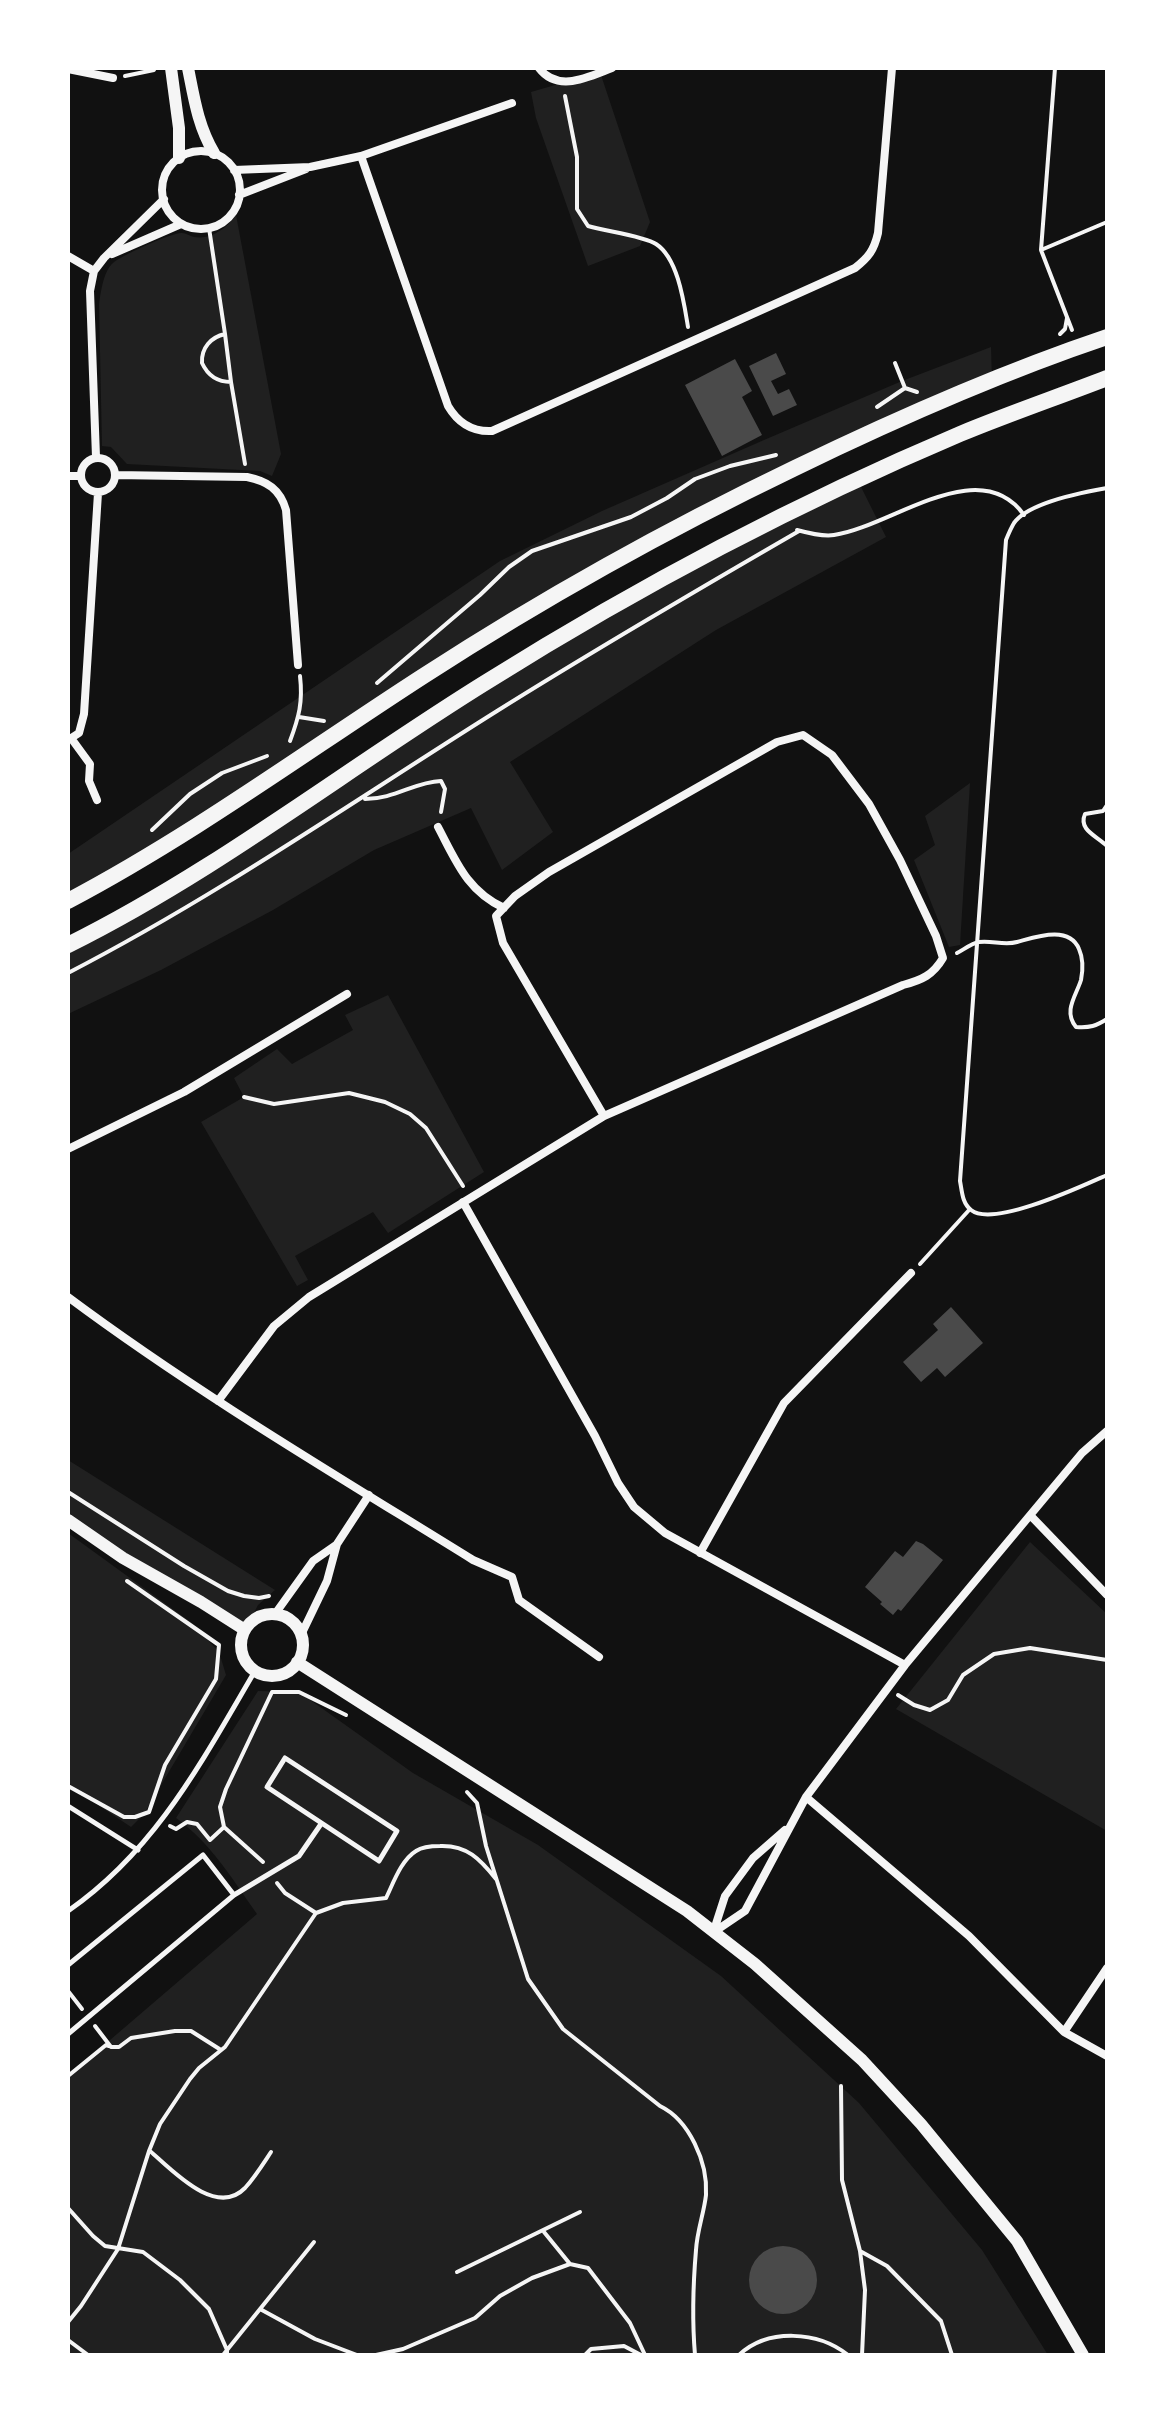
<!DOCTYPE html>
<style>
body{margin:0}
#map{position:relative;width:1175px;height:2423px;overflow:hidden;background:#111;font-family:"Fira Sans",sans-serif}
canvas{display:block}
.frame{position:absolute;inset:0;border:70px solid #fff;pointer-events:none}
</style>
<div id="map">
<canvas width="1175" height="2423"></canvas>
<div class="frame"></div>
</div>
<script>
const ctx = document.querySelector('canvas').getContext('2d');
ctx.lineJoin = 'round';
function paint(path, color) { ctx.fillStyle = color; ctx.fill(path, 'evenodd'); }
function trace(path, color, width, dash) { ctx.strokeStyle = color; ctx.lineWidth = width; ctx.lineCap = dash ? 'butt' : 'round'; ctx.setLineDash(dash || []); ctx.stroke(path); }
paint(new Path2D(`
 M600,72L650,222L640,246L588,266L536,118L531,92Z
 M236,215L281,454L272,476L260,471L127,464L111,447L102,446L99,304C101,292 103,272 113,263C120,256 173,232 182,233C186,233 190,236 194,237C211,240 227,228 236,215Z
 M991,347L992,381L628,553L68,900V854L500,561L602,511L764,440L902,381Z
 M858,481L886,537L716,630L510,762L553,832L502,870L471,808L374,850L273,910L161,970L68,1014V945L582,624Z
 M970,783L960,945L949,947L914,860L935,845L925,816Z
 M388,995L484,1172L388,1233L373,1212L295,1256L308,1280L297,1286L201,1122L244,1097L234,1078L277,1049L292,1064L353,1030L345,1015Z
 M68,1460L275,1590L258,1605L245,1630L68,1520Z
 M68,1533L192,1623L219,1652L226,1675L144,1814L131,1827L68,1785Z
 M1030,1542L1107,1614V1831L896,1709Z
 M258,1691L299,1692L413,1773L538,1845L721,1976L859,2103L982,2250L1048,2355H68V2076L257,1914C233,1880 211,1843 176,1818Z`), '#202020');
paint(new Path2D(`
 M776,353L786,374L771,381L778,394L789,389L797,405L773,416L749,366Z
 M735,359L752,391L742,397L762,435L722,456L685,385Z
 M951,1307L983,1343L945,1377L937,1368L921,1382L903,1362L938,1330L933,1324Z
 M916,1541L923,1544L943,1560L901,1611L898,1609L893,1615L880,1604L882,1602L865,1587L895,1551L903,1557Z
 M749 2280a34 34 0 1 1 68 0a34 34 0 1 1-68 0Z`), '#4a4a4a');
trace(new Path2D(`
 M125,76L154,70
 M565,96L577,157V209L588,226C604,231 644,236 656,244C678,258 684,303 688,327
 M209,228L225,334C211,337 201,348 202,363C208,376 217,382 231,382L245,464
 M1041,250L1055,68
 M1072,330L1041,250L1107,222
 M225,334L231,382
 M1060,334L1065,329L1067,318
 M895,363L905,388
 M877,407L905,388L917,392
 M1107,488C1084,492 1028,503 1014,523C1011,528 1008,535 1006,540L960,1181C962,1191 962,1203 971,1210C993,1228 1082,1186 1107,1175
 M797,530C808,533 823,537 834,535C891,527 979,452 1024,515
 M377,683L480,595L509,567L532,551L631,517L667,498L695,479L730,466L776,455
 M299,717L324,721
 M290,741C299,717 303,702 300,676
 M365,799C395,799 414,782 441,781L445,789L441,812
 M1107,805L1103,811L1085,814C1078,830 1097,836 1107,846
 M152,830L190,794L222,773L267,756
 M957,953C963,950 972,943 979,942C992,940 1004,946 1017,942C1036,937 1069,925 1079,949C1083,958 1083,970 1081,980C1076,996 1063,1011 1076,1027C1090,1028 1096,1026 1107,1019
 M68,973C217,896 355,800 497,711C596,649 697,590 799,531
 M244,1097L274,1104L349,1093L385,1102L410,1114L426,1128L463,1186
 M920,1264L970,1209
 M68,1492L184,1566L228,1591L244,1596L259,1598L269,1596
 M898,1695L914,1705L930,1710L948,1700L963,1675L994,1654L1030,1648L1107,1660
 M68,1786L124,1817H135L149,1812L165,1765L216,1679L219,1645L127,1581
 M467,1792L477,1803L486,1846L528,1979L563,2029L660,2106C689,2120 708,2162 706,2195C704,2213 697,2231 696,2250C693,2285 692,2320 695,2355
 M170,1826L176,1829L187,1822L197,1824L210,1840L224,1827
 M263,1862L224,1827L220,1807L226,1789L272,1692H299L346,1715
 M277,1883L285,1893L316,1913
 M68,1991L82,2009
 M95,2026L111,2047H119L131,2038L175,2031H191L221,2050
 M68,2076L106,2045L109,2046
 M841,2086L842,2180L860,2251L887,2266L941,2321L952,2355
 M150,2151C172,2170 216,2218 245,2188C255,2177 263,2164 271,2152
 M68,2208L93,2236L105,2246L143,2252L180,2280L209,2309L227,2350V2355
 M544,2232L570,2264
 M860,2251L865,2290L862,2355
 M457,2272L580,2212
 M260,2309L315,2339L357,2355
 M68,2322L81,2306L118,2249L149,2151L160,2124L190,2079L199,2068L225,2047L316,1913L343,1903L386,1898C393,1884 401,1860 416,1851C422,1847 432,1846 440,1846C467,1845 480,1859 496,1879
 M68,2340L88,2355
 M223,2355L314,2242
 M376,2355L403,2349L475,2318L500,2296L532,2278L570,2264L588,2268L630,2323L645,2355
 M585,2355L591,2349L624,2346L641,2355
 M739,2355C768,2328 818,2331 848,2355`), '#f5f5f5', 4);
trace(new Path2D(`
 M285,1758L397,1831L379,1861L267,1787Z
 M68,1806L138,1850
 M68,1911C156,1850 202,1761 255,1671
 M68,1965L203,1855L234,1895
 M68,2034L234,1895L299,1856L321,1824`), '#f5f5f5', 5);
trace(new Path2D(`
 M539,68C558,93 588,77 612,68
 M68,69L113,78
 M162 190a39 39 0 1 1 78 0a39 39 0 1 1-78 0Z
 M361,156L448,406C458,423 473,432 492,431L855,268C869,257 874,250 878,233L892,68
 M234,170L310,167L361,156L512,103
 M239,195L306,169
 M112,254L181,224
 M68,256L94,271
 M96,457L90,291L94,271L104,258L164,199
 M81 475a17 17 0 1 1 34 0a17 17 0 1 1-34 0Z
 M115,475L247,477C267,481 280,489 286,510L298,665
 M68,476H81
 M71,738L90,764L89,781L97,800
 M68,740L79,733L84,714L98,493
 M438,827C456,861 467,891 504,908
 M68,1149L184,1092L347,994
 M463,1202L595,1436L618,1483L634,1507L665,1533L905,1665
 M68,1297C197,1393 336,1475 473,1560L512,1577L519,1600L599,1657
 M218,1401L274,1326L309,1297L604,1116L903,985C922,980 933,975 943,958L936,936L900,860L869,804L832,755L803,735L777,742L549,872L515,896L496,916L503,943L604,1116
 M1031,1516L1107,1595
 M700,1553L784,1403L911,1273
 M275,1614L313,1561L336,1545
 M301,1635L327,1581L337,1544L369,1495
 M806,1797L969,1936L1064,2032L1107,2056
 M714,1930L725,1896L753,1858L785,1830
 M714,1932L745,1911L806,1797L905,1665L1082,1453L1107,1431
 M1064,2032L1107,1968`), '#f5f5f5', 8);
trace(new Path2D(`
 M171,68L179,128V158
 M188,68C194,98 198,126 214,153
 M68,1520L123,1558L201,1602L245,1630
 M241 1645a31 31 0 1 1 62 0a31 31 0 1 1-62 0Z
 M297,1662L687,1911L755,1964L862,2060L921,2124L1017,2241L1083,2355`), '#f5f5f5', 12);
trace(new Path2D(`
 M68,901C193,835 307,751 425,675C544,598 668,529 795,468C896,419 1000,373 1107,337
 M68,945C217,871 347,768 488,681C638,587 797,503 960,434C1008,414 1058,397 1107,378`), '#f5f5f5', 16);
</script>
